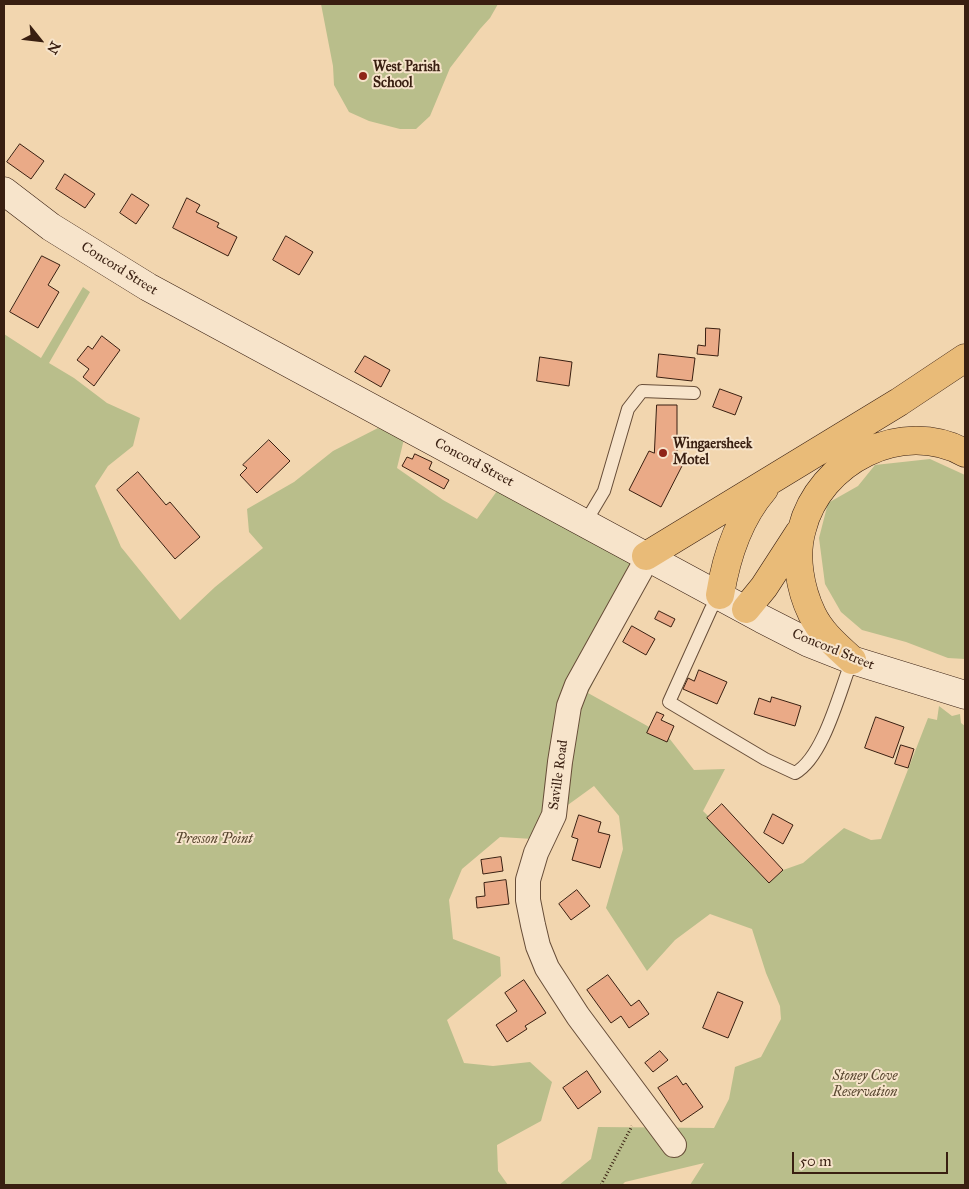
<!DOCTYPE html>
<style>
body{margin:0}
#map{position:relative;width:969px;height:1189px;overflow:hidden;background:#f2d6af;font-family:"IM FELL Great Primer",serif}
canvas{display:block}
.frame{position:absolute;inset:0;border:5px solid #391f11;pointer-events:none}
.north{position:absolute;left:15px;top:15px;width:50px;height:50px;-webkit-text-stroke:4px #f7e4cb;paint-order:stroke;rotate:119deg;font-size:14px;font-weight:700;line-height:20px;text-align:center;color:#391f11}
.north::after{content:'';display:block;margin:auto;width:18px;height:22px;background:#391f11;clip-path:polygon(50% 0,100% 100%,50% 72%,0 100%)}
.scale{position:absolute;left:792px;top:1152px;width:156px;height:22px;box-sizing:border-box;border:2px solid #391f11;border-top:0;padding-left:6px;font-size:15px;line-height:18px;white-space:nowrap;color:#391f11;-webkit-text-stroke:4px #f7e4cb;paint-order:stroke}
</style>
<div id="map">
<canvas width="969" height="1189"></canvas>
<div class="frame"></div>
<div class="north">N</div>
<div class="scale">50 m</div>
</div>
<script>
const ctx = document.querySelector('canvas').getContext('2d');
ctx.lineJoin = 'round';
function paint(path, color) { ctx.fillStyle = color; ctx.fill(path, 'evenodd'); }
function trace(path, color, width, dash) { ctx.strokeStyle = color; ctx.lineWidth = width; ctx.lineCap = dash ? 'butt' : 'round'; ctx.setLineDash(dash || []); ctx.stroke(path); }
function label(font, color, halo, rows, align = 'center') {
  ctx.font = font + ' "IM FELL Great Primer",serif'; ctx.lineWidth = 4; ctx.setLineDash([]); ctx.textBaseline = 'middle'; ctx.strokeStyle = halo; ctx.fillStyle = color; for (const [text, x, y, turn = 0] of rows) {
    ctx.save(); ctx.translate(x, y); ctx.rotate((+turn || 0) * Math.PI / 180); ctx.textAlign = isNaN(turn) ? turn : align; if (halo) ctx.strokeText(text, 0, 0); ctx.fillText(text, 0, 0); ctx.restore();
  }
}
paint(new Path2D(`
 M321,4H498L490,18L480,29L450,68L430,116L416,129H400L369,121L349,112L334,85L333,66Z
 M83,287L90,292L49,363L74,378L107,403L140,418L133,446L108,466L95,486L121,547L180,620L215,587L263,548L249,532L247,509L294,482L333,451L378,428L404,439L397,468L443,500L477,519L497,491L632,562L643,584L588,693L669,738L694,770L725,769L703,811L769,875L803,863L844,828L871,840L881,839L928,718L937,720L939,706L952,716L960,714L961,723L965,726V1185H690L704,1163L625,1182L622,1185H559L591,1159L598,1127L714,1128L729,1099L735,1067L761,1057L781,1019L780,1006L766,973L752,929L710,914L675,940L647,971L606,908L623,849L619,816L594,786L554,815L533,839L500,837L462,869L449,900L453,939L500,957L501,976L447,1020L464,1063L493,1066L530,1062L552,1082L541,1121L497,1145L498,1171L508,1185H4V334L41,358Z
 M930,459L965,475V659L948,658L906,642L862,630L841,612L825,584L819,538L828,503L858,486L875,465Z`), '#b9be8b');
const building = new Path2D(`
 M20,144L44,161L31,179L7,162Z
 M65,174L95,194L85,208L56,189Z
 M132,194L149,205L136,224L120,213Z
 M187,198L200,205L196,212L219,223L217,227L237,237L228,256L173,228Z
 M286,236L313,252L299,275L273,260Z
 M42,256L60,265L48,285L59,292L38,328L10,312Z
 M706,328L720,329L718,356L697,354L698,345L705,346Z
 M102,336L120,350L94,386L83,377L89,369L77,360L88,346L92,349Z
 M659,354L695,358L692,381L657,377Z
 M365,356L390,370L381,387L355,372Z
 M540,357L572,362L569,386L537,381Z
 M720,389L742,397L735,415L713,407Z
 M657,405H677V462L683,464L661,507L629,490L649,451L654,453Z
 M269,440L290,461L257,493L240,475L247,468L243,465Z
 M415,454L432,462L429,469L449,480L444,489L402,466L407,457L412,459Z
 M138,472L166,505L170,502L200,537L175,559L117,490Z
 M659,611L675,619L671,627L655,619Z
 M632,626L655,639L646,655L623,642Z
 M699,670L727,682L717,704L683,689L688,678L694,681Z
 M772,697L801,706L795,726L754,714L759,698L770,702Z
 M657,712L664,715L661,720L674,726L667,742L647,733Z
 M876,717L904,727L893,758L865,748Z
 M901,745L914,749L908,768L895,764Z
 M722,804L783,870L769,883L707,818Z
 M773,814L793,825L783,844L764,833Z
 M579,815L601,822L598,832L610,835L600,868L572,860L578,839L572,837Z
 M501,857L503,871L483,874L481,860Z
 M506,880L509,904L477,908L476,897L485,896L484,883Z
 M577,890L590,906L571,920L559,904Z
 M608,975L631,1006L639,1000L649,1014L629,1028L621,1016L611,1023L587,990Z
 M524,980L546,1013L525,1026L527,1029L507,1042L496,1025L517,1011L505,993Z
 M718,992L743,1002L728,1038L703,1028Z
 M660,1051L668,1060L653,1072L645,1063Z
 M587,1071L601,1092L578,1109L563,1088Z
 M677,1076L683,1085L686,1083L703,1107L681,1122L658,1088Z`);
paint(building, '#eaaa87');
trace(building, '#391f11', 1);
const lane = new Path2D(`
 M585,523L604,491L628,409L642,391L694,393
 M720,595L711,609L669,702L765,759L795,773C824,757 840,690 852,660`);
const street = new Path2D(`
 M648,557L577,685L569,706L560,762L554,815L536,853L528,880V900L533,925L538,946L547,968L578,1016L674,1145`);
const secondary = new Path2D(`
 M4,191L51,227L148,287L762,619L809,643L852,660L965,695`);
const highway = new Path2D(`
 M646,556L899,402L965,358
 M720,595C726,558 739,518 764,489
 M746,609L764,587L799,533
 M852,660C837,646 821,633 812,614C800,589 794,556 802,529C819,461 902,418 965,453`);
trace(lane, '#674d38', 14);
trace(street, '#674d38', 26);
trace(secondary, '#391f11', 29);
trace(highway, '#391f11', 29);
trace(new Path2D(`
 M601,1185L632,1126`), '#391f11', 3, [1, 2.5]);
trace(lane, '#f7e4cb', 12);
trace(street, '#f7e4cb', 24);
trace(secondary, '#f7e4cb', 28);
trace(highway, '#e9bb78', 28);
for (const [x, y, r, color] of [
 [363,76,5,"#8f2418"],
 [663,453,5,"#8f2418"]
]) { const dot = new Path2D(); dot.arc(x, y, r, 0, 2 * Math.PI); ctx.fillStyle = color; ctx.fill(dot); trace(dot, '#f7e4cb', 2); }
label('bold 14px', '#391f11', '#f7e4cb', [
 ["West Parish",373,68],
 ["School",373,84],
 ["Wingaersheek",673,445],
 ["Motel",673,461]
], 'left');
label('14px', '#391f11', '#f7e4cb', [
 ["Concord Street",119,269,32],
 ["Concord Street",474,463,28],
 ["Concord Street",833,650,22],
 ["Saville Road",559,775,-82]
]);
label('italic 14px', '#594730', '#f7e4cb', [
 ["Presson Point",214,840],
 ["Stoney Cove",865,1077],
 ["Reservation",865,1093]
]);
</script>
